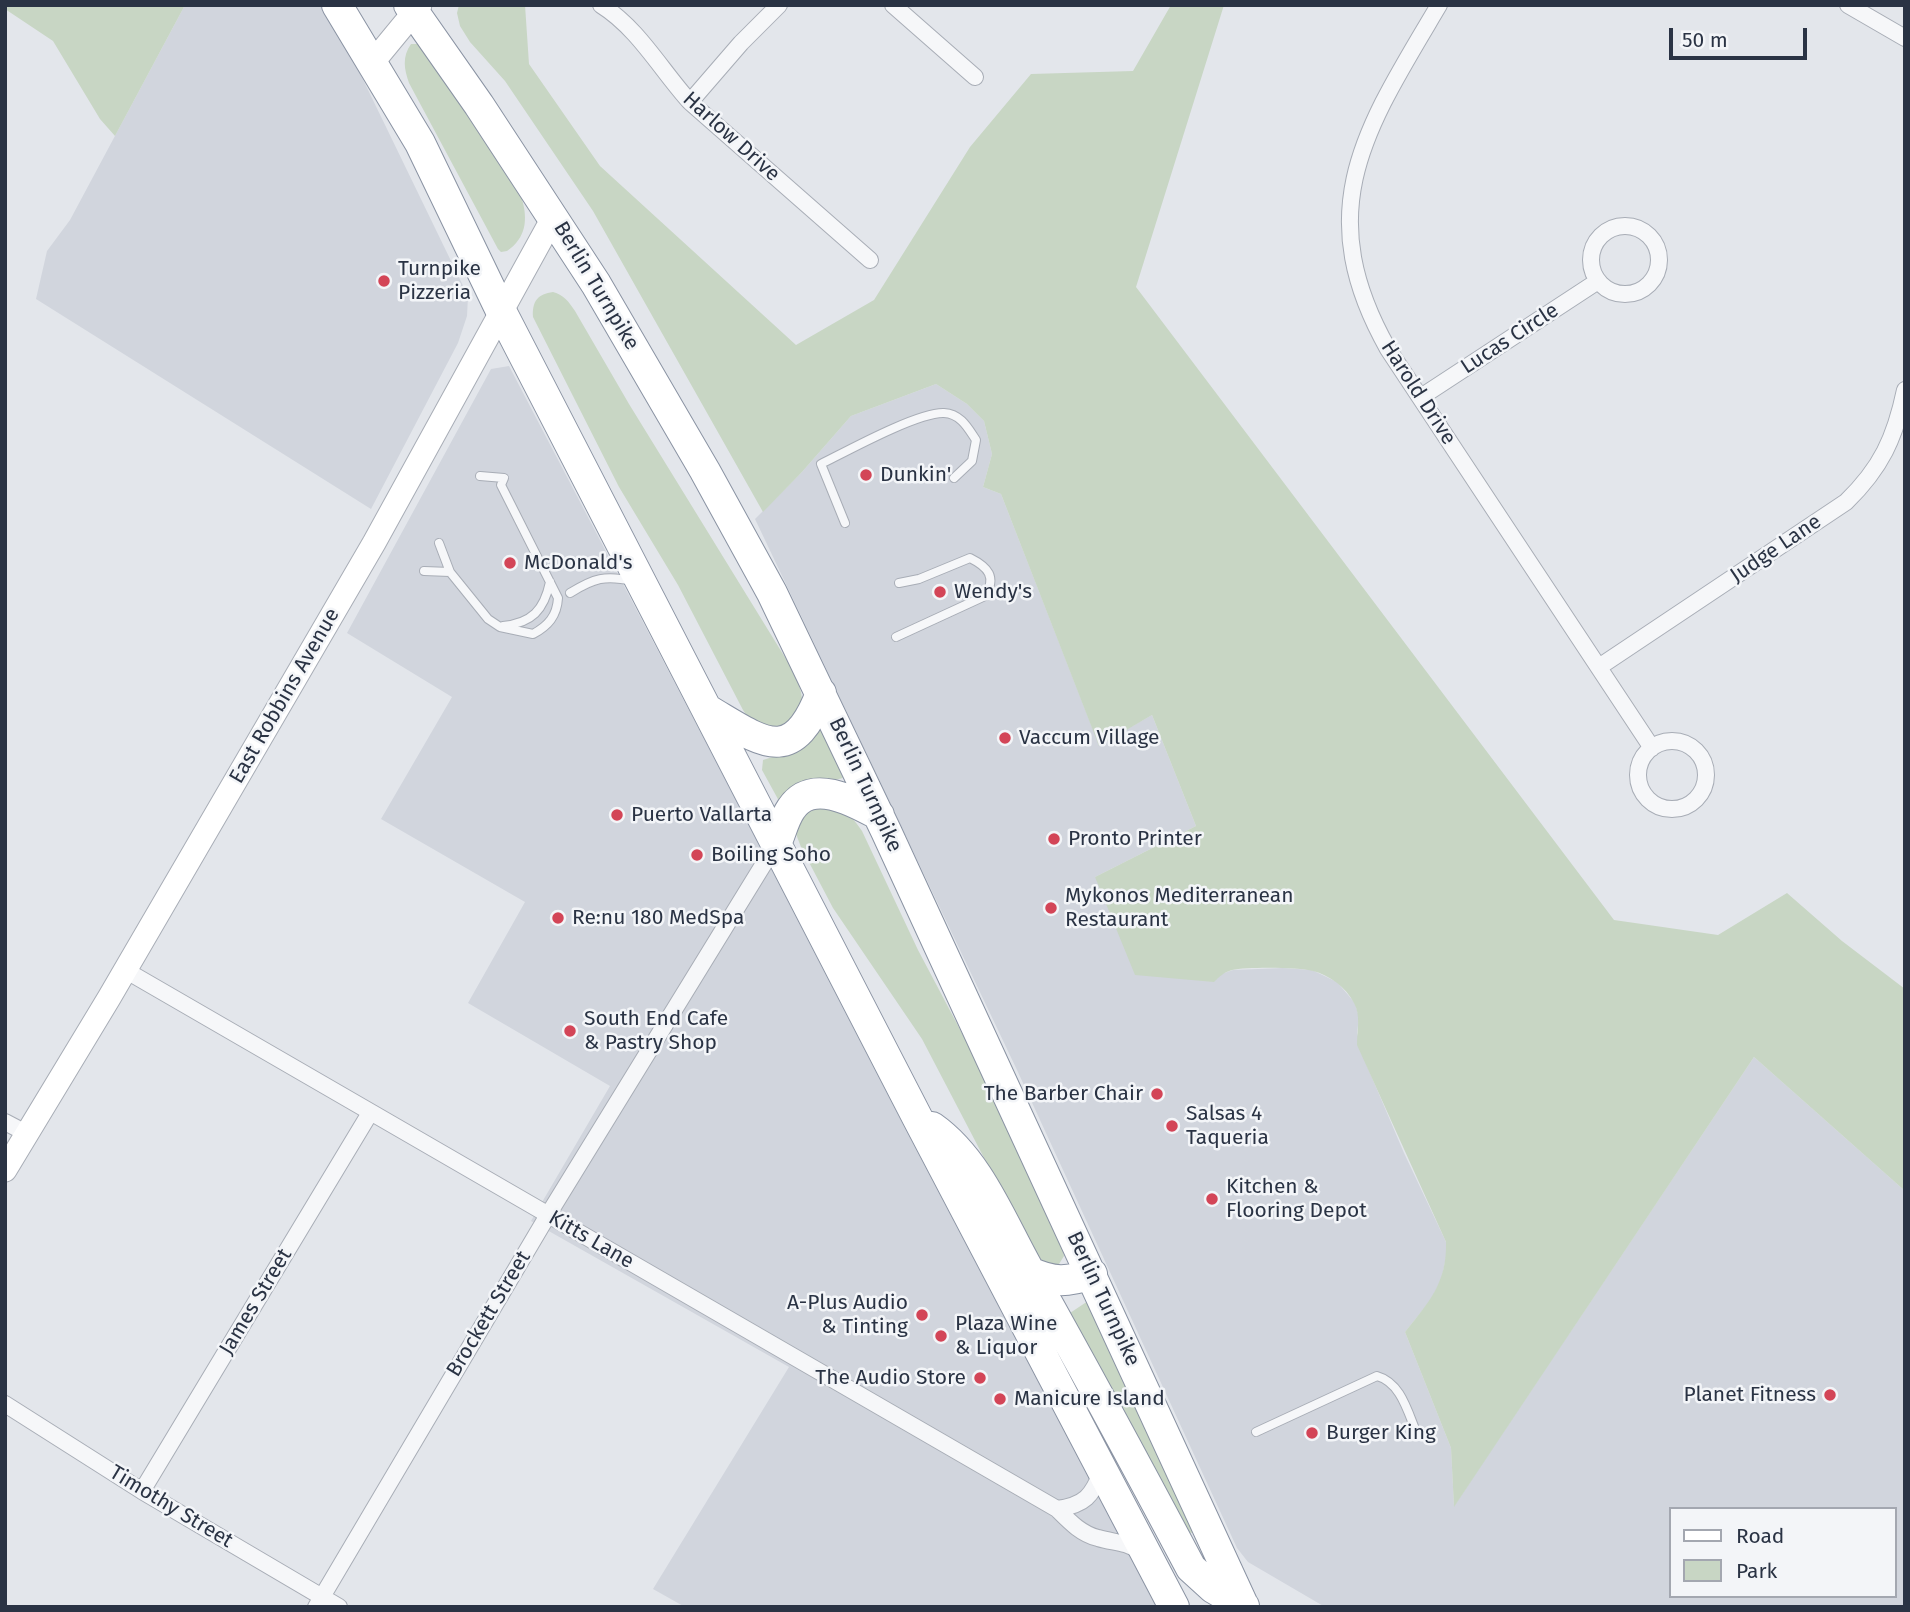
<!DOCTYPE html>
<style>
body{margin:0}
#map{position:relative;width:1910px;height:1612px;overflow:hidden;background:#e3e6eb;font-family:"Fira Sans",sans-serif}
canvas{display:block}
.frame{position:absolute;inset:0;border:7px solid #2a3344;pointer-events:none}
.legend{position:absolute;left:1669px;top:1507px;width:228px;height:91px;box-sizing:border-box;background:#f3f5f8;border:2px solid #a3a7b0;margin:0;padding:9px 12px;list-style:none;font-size:21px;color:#2a3344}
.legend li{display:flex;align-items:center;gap:14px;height:35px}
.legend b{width:35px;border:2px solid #a3a7b0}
.scale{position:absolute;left:1669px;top:28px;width:138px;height:32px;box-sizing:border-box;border:4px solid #2a3344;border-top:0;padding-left:9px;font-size:21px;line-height:24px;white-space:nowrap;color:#2a3344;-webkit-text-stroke:5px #f3f5f8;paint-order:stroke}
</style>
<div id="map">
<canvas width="1910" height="1612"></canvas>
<div class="frame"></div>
<ul class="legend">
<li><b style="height:9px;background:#fff"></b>Road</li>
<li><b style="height:19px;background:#c8d6c4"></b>Park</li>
</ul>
<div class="scale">50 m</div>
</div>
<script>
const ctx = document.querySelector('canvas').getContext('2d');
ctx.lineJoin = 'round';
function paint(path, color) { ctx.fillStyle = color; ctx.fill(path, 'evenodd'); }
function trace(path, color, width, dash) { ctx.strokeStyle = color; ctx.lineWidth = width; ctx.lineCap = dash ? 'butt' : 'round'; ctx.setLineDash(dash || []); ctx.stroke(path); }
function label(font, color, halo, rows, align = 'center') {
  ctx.font = font + ' "Fira Sans",sans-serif'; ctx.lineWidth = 5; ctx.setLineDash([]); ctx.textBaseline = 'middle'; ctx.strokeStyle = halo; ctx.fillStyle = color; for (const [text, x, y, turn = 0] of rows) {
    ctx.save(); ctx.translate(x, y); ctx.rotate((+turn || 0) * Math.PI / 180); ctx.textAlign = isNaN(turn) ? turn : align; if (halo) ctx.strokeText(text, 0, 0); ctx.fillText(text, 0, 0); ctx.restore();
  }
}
paint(new Path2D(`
 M185,5H322L338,28L468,296L467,316L458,343L371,509L36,299L47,251L70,220Z
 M509,366L1158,1607H685L653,1589L789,1367L531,1221L610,1086L468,1003L525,902L381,819L452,697L347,633L491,369Z
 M936,384L967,404L984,421L992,454L983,487L1001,494L1099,745L1152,715L1196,826L1095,877L1224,973L1233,970L1283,968L1312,970L1337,982L1355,1003L1359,1017L1357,1033L1367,1066L1404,1153L1446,1242V1258L1441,1281L1430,1301L1405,1332L1451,1448L1454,1506L1754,1057L1905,1191V1607H1325L1248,1562L1237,1548L1017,1070L755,519L802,472L851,416ZM1670,1509H1894V1596H1670Z`), '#d1d5dd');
paint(new Path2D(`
 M5,5H185L115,136L100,119L53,41L5,9Z
 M459,5H525L529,64L600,166L796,345L874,300L970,147L1031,74L1133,71L1171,5H1224L1136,287L1614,920L1718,935L1787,893L1842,941L1905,989V1191L1754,1057L1454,1507L1451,1448L1405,1332C1429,1302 1447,1283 1446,1242L1357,1045C1357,1031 1361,1015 1354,1003C1346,987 1329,975 1313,971C1298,967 1246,967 1232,970C1224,972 1219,977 1214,982L1135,975L1095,877L1196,826L1152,715L1099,746L1001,494L983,487L992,454L984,421L967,404L936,384L851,416L802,472L763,512L593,211L505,81L470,42L460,26L457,13Z
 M411,44H419L423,48L522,199C528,220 526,238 507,251L501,252L498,249L409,83C404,69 402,57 411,44Z
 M553,292C564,295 569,302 575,311L629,404L794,672C806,702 807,710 780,730L749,719L743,710L678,585L619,487L533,317C532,301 538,294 553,292Z
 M819,728L822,729L843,778L826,782L779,801L762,770L763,760L785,753Z
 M813,807C839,810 847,808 862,831L918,950L973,1054L1063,1251L1064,1256L1059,1264C1043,1266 1036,1256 1029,1244L922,1039L833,908L801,847L796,834L798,820Z
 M1088,1301L1193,1532L1192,1533L1188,1532L1070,1313Z`), '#c8d6c4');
const lane = new Path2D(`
 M845,523L821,464C847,451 918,412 944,413C961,414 968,428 976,440L972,461L954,478
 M439,543L450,572L488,619L500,627L533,634C548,626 557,616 558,598L501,485L504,478L480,476
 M424,571L450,572
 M570,593C594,578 605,575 633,581
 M503,626C532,623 544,610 550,582
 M896,637L985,596C997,577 988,567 970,558L919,579L899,583
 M1256,1432L1377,1376C1402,1383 1408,1414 1418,1436`);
const street = new Path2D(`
 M601,5C638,28 661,70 690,102L870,260
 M893,5L975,77
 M1439,5C1366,128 1309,209 1388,349L1652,748
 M1848,5L1905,38
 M690,102L741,43L779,5
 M1591 260a34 34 0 1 1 68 0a34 34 0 1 1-68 0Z
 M1421,397L1598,281
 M1599,667L1846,502C1881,468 1895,438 1905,390
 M1638 775a34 34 0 1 1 68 0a34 34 0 1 1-68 0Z
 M125,970L1057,1509C1069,1521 1081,1534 1098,1538C1115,1543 1125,1541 1141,1552
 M5,1122L26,1133
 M5,1404L142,1491L339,1607
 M142,1491L370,1113
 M1057,1509C1085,1505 1092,1496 1102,1471
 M316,1607L548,1215L776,844`);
const secondary = new Path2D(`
 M373,62L420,5
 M5,1170L109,998L374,543L554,216`);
const highway = new Path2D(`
 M337,5L420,143L501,311L917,1117L1174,1607
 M409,5L479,105L596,284L705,471L772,593L886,831L1244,1607
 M708,710C761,741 792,769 821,693
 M776,844C781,833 784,819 791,809C812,777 855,802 879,815
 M932,1127C979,1160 1002,1223 1030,1272C1085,1370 1138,1468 1191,1568L1213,1588L1244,1606
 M1030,1272C1053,1283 1068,1282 1092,1274`);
trace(lane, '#a8adb6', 10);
trace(street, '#a8adb6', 18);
trace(secondary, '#a8adb6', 25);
trace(highway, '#8a93a3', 32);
trace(lane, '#f6f7f9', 8);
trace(street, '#f6f7f9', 16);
trace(secondary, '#fff', 23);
trace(highway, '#fff', 30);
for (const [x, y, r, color] of [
 [384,281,7,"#d34557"],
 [866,475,7,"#d34557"],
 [510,563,7,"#d34557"],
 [940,592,7,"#d34557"],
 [1005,738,7,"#d34557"],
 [617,815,7,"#d34557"],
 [1054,839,7,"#d34557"],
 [697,855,7,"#d34557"],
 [1051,908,7,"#d34557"],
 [558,918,7,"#d34557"],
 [570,1031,7,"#d34557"],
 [1157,1094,7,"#d34557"],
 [1172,1126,7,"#d34557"],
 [1212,1199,7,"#d34557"],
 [922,1315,7,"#d34557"],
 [941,1336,7,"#d34557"],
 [980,1378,7,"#d34557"],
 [1830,1395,7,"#d34557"],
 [1000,1399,7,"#d34557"],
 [1312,1433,7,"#d34557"]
]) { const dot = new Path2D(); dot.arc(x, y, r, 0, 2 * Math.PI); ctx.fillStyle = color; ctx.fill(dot); trace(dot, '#f3f5f8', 2.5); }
label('21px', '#2a3344', '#f3f5f8', [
 ["Harlow Drive",731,137,42],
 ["Berlin Turnpike",596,286,59],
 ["Lucas Circle",1510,339,-33],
 ["Harold Drive",1418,393,57],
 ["Judge Lane",1776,549,-34],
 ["East Robbins Avenue",285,696,-60],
 ["Berlin Turnpike",865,785,65],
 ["Kitts Lane",591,1240,30],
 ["Berlin Turnpike",1103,1299,65],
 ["James Street",256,1302,-59],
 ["Brockett Street",489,1314,-59],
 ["Timothy Street",171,1507,31]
]);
label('21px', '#2a3344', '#f3f5f8', [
 ["Turnpike",398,269],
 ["Pizzeria",398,293],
 ["Dunkin'",880,475],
 ["McDonald's",524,563],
 ["Wendy's",954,592],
 ["Vaccum Village",1019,738],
 ["Puerto Vallarta",631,815],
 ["Pronto Printer",1068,839],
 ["Boiling Soho",711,855],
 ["Mykonos Mediterranean",1065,896],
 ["Restaurant",1065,920],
 ["Re:nu 180 MedSpa",572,918],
 ["South End Cafe",584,1019],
 ["& Pastry Shop",584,1043],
 ["The Barber Chair",1143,1094,"right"],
 ["Salsas 4",1186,1114],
 ["Taqueria",1186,1138],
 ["Kitchen &",1226,1187],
 ["Flooring Depot",1226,1211],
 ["A-Plus Audio",908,1303,"right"],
 ["& Tinting",908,1327,"right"],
 ["Plaza Wine",955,1324],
 ["& Liquor",955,1348],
 ["The Audio Store",966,1378,"right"],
 ["Planet Fitness",1816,1395,"right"],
 ["Manicure Island",1014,1399],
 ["Burger King",1326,1433]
], 'left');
</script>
